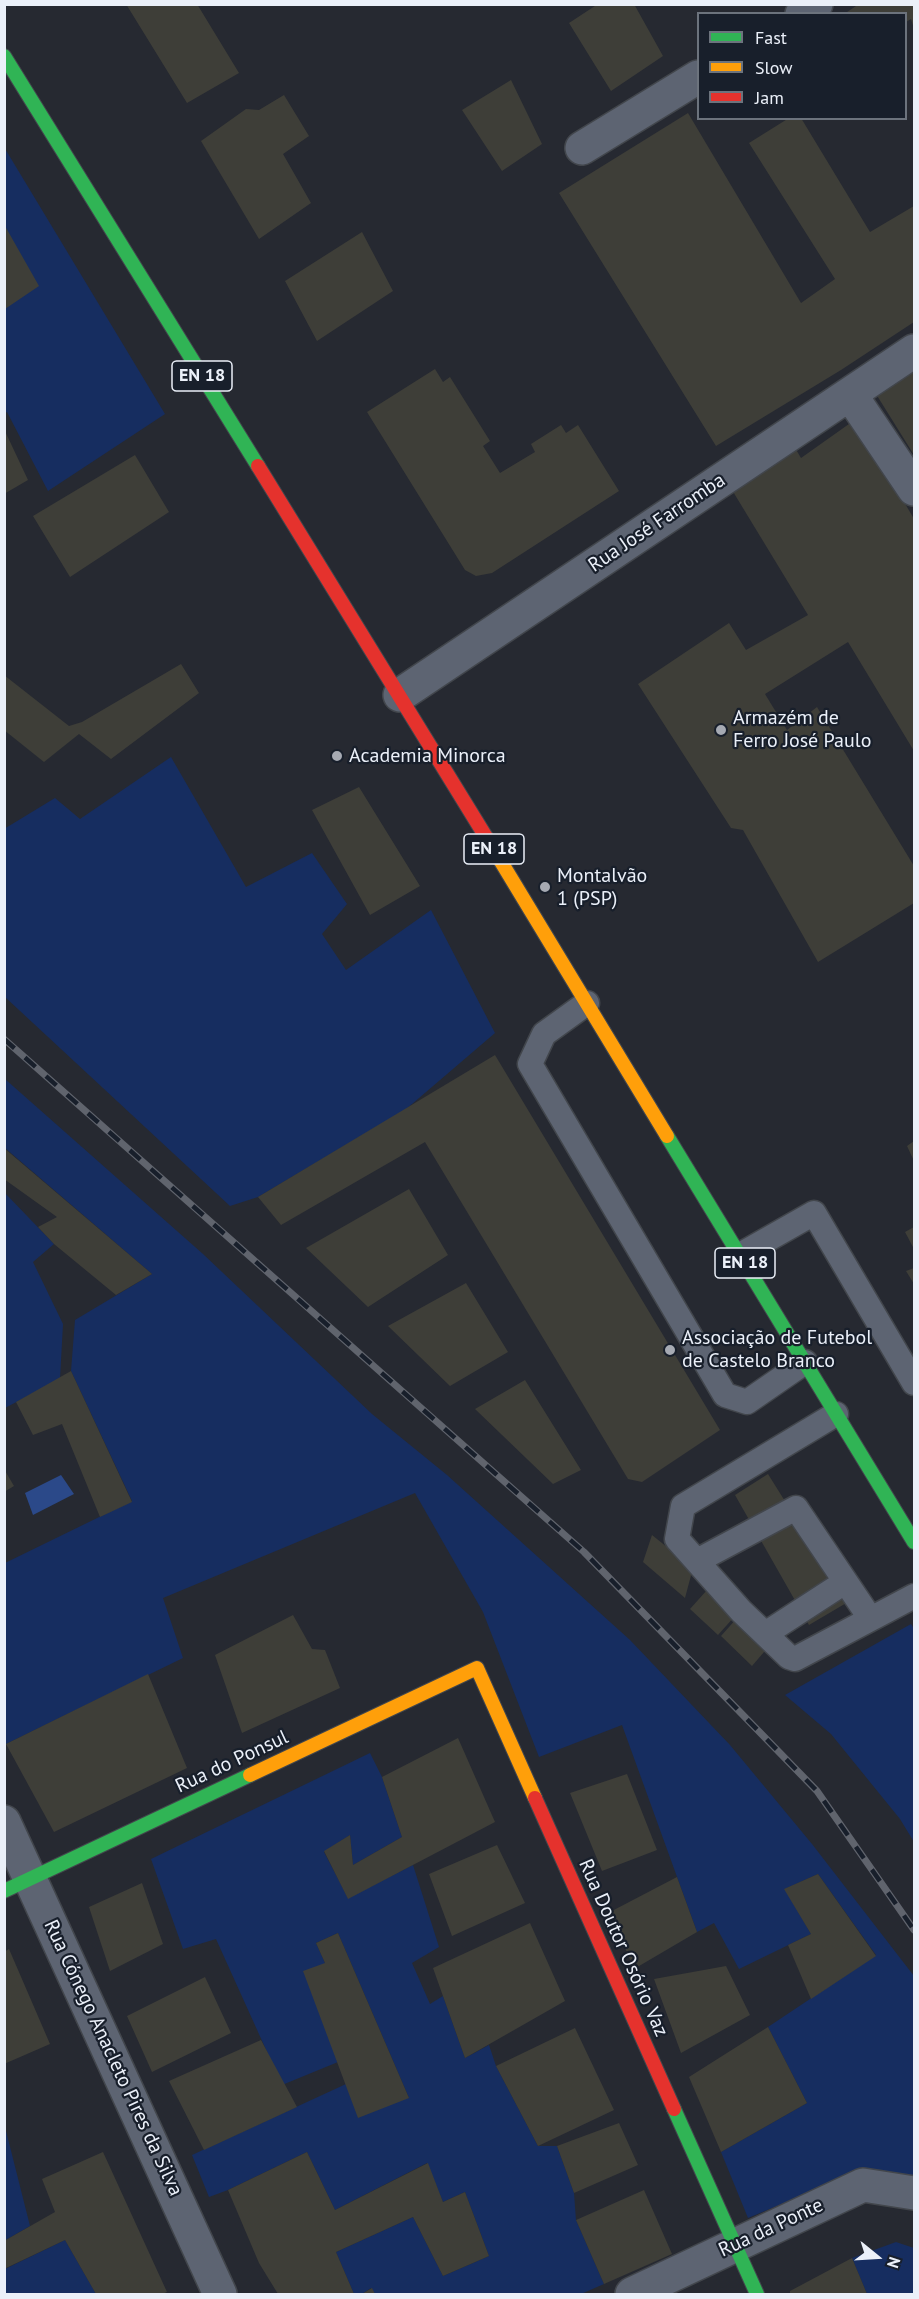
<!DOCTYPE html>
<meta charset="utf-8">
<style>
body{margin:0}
#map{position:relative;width:919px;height:2299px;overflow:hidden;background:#262931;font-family:"PT Sans",sans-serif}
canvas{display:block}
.frame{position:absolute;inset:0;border:6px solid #ebf0f9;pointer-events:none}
.legend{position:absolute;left:697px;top:12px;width:210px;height:108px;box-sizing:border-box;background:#181f2b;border:2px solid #6c737d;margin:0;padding:8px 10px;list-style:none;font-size:18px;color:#ebf0f9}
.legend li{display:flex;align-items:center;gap:12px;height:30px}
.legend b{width:30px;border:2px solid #6c737d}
.north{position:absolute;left:847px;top:2227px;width:60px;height:60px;-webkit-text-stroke:4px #181f2b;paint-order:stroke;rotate:108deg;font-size:16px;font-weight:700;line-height:24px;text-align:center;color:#ebf0f9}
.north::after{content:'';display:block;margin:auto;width:21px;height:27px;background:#ebf0f9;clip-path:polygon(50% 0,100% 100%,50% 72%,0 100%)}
</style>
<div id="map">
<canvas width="919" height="2299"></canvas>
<div class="frame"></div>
<ul class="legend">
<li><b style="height:8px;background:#30b455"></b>Fast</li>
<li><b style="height:8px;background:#ff9f0a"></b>Slow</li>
<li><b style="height:8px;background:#e5322d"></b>Jam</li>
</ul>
<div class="north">N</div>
</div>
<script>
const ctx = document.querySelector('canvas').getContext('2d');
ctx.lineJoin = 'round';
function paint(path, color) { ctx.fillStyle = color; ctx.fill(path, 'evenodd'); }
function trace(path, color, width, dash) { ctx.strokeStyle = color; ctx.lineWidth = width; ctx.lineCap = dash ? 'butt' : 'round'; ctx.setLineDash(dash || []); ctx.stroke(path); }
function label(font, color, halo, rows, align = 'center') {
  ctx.font = font + ' "PT Sans",sans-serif'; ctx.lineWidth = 4.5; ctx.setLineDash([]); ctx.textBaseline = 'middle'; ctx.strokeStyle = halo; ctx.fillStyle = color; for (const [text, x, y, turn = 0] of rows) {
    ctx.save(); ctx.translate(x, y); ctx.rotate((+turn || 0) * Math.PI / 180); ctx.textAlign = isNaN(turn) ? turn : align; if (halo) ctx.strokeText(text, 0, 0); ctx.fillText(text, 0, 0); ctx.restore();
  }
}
paint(new Path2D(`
 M4,147L165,414L48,491L7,412L5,413Z
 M171,757L246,887L312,853L347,904L322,934L346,970L431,910L495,1033L405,1110L258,1197L230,1206L5,997L4,829L55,798L80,819Z
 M5,1079L203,1254L372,1414L447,1475L630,1640L730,1745L812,1844L914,1976V2177L866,2169L748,2218L721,2152L807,2103L768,2027L876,1955L818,1874L785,1889L811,1934L739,1969L714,1923L697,1932L622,1725L539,1757L483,1612L415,1493L163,1598L183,1658L6,1744L5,1740V1563L132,1501L71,1371L75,1320L152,1274L5,1148Z
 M4,1192L54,1244L33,1262L63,1324L60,1379L5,1408Z
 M911,1624L914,1629V1842L900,1819L831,1734L785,1695Z
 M370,1753L382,1777L402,1837L353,1865L350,1835L324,1852L348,1898L413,1865L439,1947L412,1963L430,2004L443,1996L465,2058L489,2045L496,2066L538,2146H557L574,2193L576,2220L604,2284L581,2294H375L371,2288L362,2294H354L336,2252L413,2217L443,2276L489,2256L465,2192L443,2202L427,2163L335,2210L307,2152L228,2190L209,2197L192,2155L346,2084L409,2098L338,1933L316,1943L325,1963L338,2062L282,2085L216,1939L183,1949L151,1859Z
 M4,2123L30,2226L4,2241Z
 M65,2240L96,2294H5V2269Z
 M896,2242L914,2248V2294H867L852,2258Z`), '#162d60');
paint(new Path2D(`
 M61,1475L74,1494L33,1515L25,1493Z`), '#2b4989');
paint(new Path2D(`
 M126,4H197L239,73L187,103Z
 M598,4H634L663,56L611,91L569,23Z
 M859,4H914V29L911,19L906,22V14H844Z
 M511,80L542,144L502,171L462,110Z
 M284,95L309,136L283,154L311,203L259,239L201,141L246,109L259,110Z
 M688,113L801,303L835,279L749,143L789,118H801L870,232L914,206V322L841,370L716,446L559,193Z
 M5,226L39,286L5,309Z
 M362,232L393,291L317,341L285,281Z
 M435,369L443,382L450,377L490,441L483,446L500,473L535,452L531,444L561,425L566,433L578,425L619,491L492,573L476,576L465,570L367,412Z
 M914,370V455L876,394Z
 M856,419L914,519V751L848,642L765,694L787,730L817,707L914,866V903L818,962L743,830L731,828L638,684L729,623L746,650L808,615L732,490L794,446L801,458Z
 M4,429L28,480L4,494Z
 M135,455L169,512L70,577L33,516Z
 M181,664L199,693L111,759L79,734L44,762L4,730V675L69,726L82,722Z
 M359,787L420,886L370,915L312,810Z
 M495,1055L720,1430L642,1482L628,1479L425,1142L281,1225L258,1197Z
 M914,1141V1161L907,1146Z
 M4,1148L152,1274L116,1295L54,1244L38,1227L57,1217L4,1179Z
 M409,1189L448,1255L368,1307L306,1248Z
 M914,1227V1249L905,1232Z
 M914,1268V1284L906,1271Z
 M466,1283L508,1352L450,1386L388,1326Z
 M71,1371L132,1502L100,1517L62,1424L33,1435L16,1402Z
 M525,1380L581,1470L553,1484L475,1409Z
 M4,1469L14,1486L4,1492Z
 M768,1474L848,1602L809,1625L735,1495Z
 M652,1535L693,1568L685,1598L643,1562Z
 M707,1590L735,1616L718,1635L690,1609Z
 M293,1615L312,1649L325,1650L340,1688L242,1733L215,1655Z
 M737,1618L770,1645L752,1666L721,1636Z
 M148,1674L187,1768L54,1832L6,1744Z
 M458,1738L495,1822L348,1899L324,1851L350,1835L353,1865L402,1837L382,1777Z
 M627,1774L657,1850L602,1871L570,1793Z
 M497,1845L525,1903L452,1936L429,1874Z
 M818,1874L876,1956L811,1999L788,1945L811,1934L784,1889Z
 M677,1877L697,1932L634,1969L610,1912Z
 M142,1883L163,1944L110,1971L89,1907Z
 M530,1923L565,2001L465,2058L433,1968Z
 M338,1933L409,2098L358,2118L303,1971L325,1963L316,1943Z
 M9,1949L50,2044L4,2064V1952Z
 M726,1966L750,2015L681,2053L654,1979Z
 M205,1977L231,2033L152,2072L127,2016Z
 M768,2027L807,2103L721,2152L689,2077Z
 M575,2028L614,2110L538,2146L496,2066Z
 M261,2040L297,2107L204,2150L169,2081Z
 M619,2123L638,2165L574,2193L557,2146Z
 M103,2152L167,2292L162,2294H96L65,2240L4,2269V2241L55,2212L42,2179Z
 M307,2152L335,2210L428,2163L443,2202L465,2192L489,2256L443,2276L413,2217L336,2252L354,2294H278L259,2263L228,2190Z
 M644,2190L672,2254L604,2284L576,2220Z
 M852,2258L867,2294H790V2291Z
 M372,2288L375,2294H362Z`), '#3e3e38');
const lane = new Path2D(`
 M587,1003L544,1034L530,1064L725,1395L747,1402L805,1362
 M740,1255L814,1213L914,1383
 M836,1414L683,1506L677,1539L741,1611L789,1657L795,1659L914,1596
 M697,1561L796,1508L870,1618
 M765,1634L845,1582`);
const street = new Path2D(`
 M802,14L816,4
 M582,148L698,77
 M850,394L914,489
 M400,695L914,351
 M4,1822L220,2294
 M632,2294L863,2185L914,2193`);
const fast = new Path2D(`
 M4,56L258,466
 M667,1136L914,1542
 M4,1891L250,1775
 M674,2109L757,2294`);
const slow = new Path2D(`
 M497,855L667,1136
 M250,1775L477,1668L535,1798`);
const jam = new Path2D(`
 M258,466L497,855
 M535,1798L674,2109`);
trace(lane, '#42464c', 27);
trace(street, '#42464c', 36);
trace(fast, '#42464c', 16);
trace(slow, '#42464c', 16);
trace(jam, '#42464c', 16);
trace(lane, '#5d6472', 24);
trace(street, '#5d6472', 33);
trace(fast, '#30b455', 14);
trace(slow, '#ff9f0a', 14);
trace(jam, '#e5322d', 14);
const rail = new Path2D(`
 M4,1039L584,1552L817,1791L914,1930`);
trace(rail, '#60646d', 7);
trace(rail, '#181f2b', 4.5, [14]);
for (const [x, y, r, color] of [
 [721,730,6,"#a6aab3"],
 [337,756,6,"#a6aab3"],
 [545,887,6,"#a6aab3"],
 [670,1350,6,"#a6aab3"]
]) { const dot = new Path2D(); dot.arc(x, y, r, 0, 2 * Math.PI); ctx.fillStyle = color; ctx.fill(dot); trace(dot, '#181f2b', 2); }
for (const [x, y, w] of [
 [202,376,60],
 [494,849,60],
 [745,1263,60]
]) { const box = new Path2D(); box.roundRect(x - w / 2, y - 15, w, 30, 4.5); ctx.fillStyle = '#181f2b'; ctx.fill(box); trace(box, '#ebf0f9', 1.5); }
label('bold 18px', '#ebf0f9', null, [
 ["EN 18",202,376],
 ["EN 18",494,849],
 ["EN 18",745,1263]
]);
label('20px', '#ebf0f9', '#181f2b', [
 ["Rua José Farromba",657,523,-34],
 ["Rua do Ponsul",232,1762,-25],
 ["Rua Doutor Osório Vaz",623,1948,66],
 ["Rua Cónego Anacleto Pires da Silva",113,2058,65],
 ["Rua da Ponte",771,2228,-25]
]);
label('20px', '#ebf0f9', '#181f2b', [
 ["Armazém de",733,718],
 ["Ferro José Paulo",733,741],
 ["Academia Minorca",349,756],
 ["Montalvão",557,876],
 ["1 (PSP)",557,899],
 ["Associação de Futebol",682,1338],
 ["de Castelo Branco",682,1361]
], 'left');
</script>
